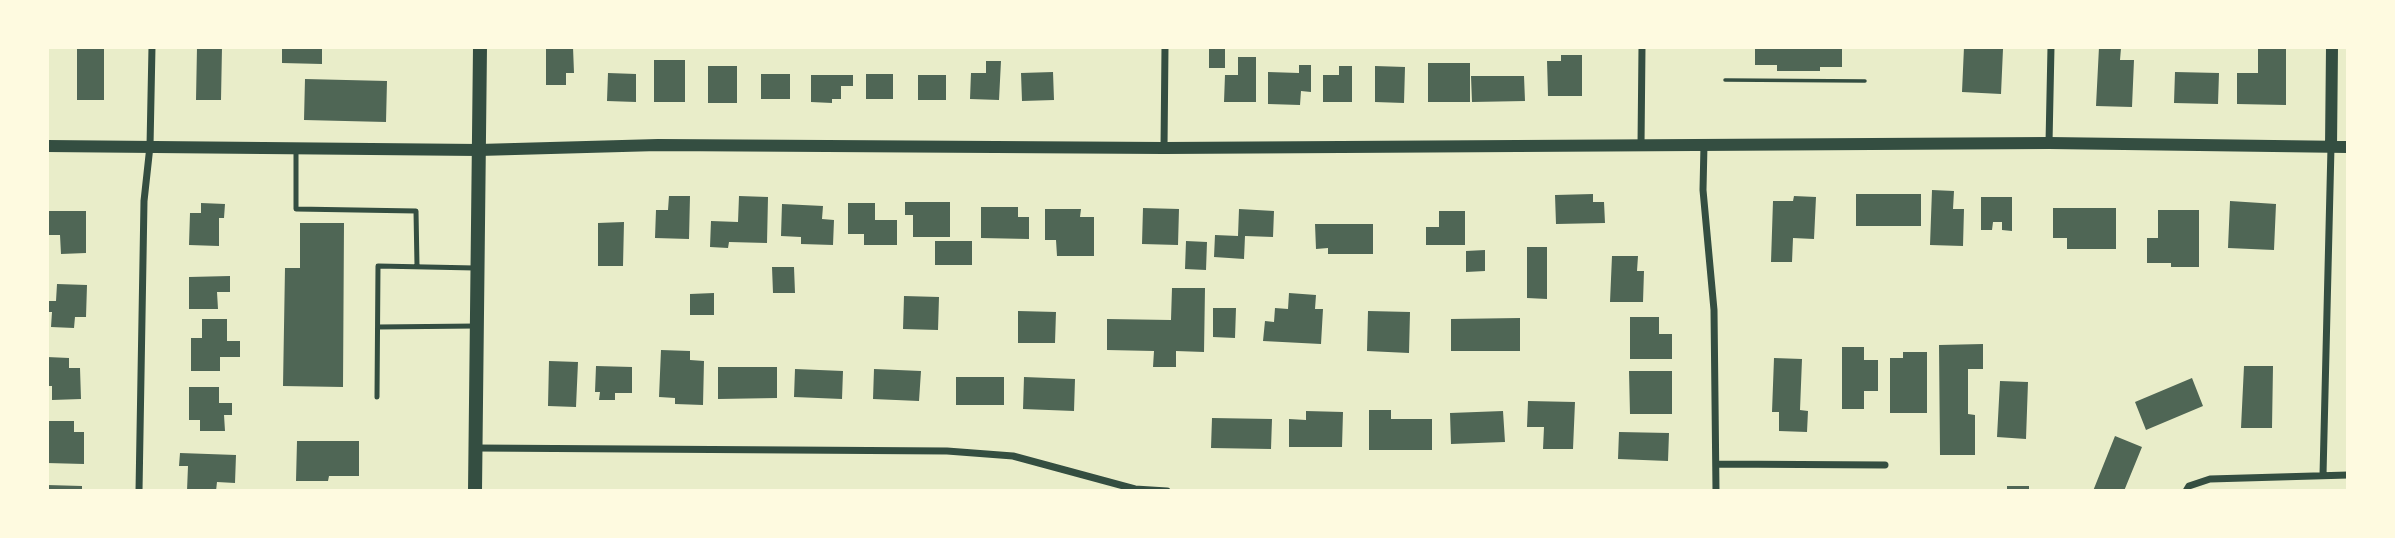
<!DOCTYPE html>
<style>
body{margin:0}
#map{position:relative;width:2395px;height:538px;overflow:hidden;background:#e9edc9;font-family:"Titillium Web",sans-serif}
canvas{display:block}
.frame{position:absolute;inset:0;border:49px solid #fefae0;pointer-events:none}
</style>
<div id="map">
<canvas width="2395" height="538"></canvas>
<div class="frame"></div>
</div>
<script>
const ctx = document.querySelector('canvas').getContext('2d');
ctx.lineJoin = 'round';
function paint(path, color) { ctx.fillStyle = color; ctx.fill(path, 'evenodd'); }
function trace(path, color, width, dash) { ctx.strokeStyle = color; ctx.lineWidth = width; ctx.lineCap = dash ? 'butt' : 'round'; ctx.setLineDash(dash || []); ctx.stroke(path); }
paint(new Path2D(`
 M77,47H104V100H77Z
 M197,47H222L221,100H196Z
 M282,47H322V64L282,63Z
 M546,47H573L574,73H566V85H546Z
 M1209,47H1225V68H1209Z
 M1755,47H1842V67H1820V71H1777V65H1755Z
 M1964,47L2003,49L2001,94L1962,92Z
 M2099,47L2121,48L2120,60H2134L2132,107L2096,106Z
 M2258,48L2286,49V105L2237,104V73H2258Z
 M1561,55H1582V96H1548L1547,61H1561Z
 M1238,57H1256V102H1224L1225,75H1238Z
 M654,60H685V102H654Z
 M986,61H1001L999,100L970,99L971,73H986Z
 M1428,63H1470V102H1428Z
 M1299,65H1311V92L1301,91L1300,105L1268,104V72L1299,73Z
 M708,66H737V103H708Z
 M1339,66H1352V102H1323V75H1339Z
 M1375,66L1405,67L1404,103L1375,102Z
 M1053,72L1054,100L1022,101L1021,73Z
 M2175,72L2219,73L2218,104L2174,103Z
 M608,73L636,74V102L607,101Z
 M761,74H790V99H761Z
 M866,74H893V99H866Z
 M811,75H853V86H841V99H832V103L811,102Z
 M918,75H946V100H918Z
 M1471,76H1524L1525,101L1472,102Z
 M305,79L387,81L386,122L304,120Z
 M1932,190L1954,191L1953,209H1964L1963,246L1930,245Z
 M1593,194V202H1604L1605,223L1556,224L1555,195Z
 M1856,194H1921V226H1856Z
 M669,196H690L689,239L655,238L656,210H668Z
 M739,196L768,197L767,243L729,242L728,248L710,247L711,221L738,222Z
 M1794,196L1816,197L1814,239L1793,238L1792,262H1771L1773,201H1793Z
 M1981,197H2012V231L2002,230V222H1993L1992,230H1981Z
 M2230,201L2276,204L2274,250L2228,248Z
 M905,202H950V237H913V215H905Z
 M201,203L225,204L224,218H219V246L189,245L190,213H201Z
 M848,203H875V220H897V245H864V234H848Z
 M782,204L823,206L822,219L834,220L833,245L801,244V237L781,236Z
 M981,207H1018V217H1029V239L981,238Z
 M1143,208L1179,209L1178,245L1142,244Z
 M2053,208H2116V249H2067V238H2053Z
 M1045,209H1081L1080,217H1094V256H1057L1056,240H1045Z
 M1239,209L1274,211L1273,237L1245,236L1244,259L1214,257L1215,235L1238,236Z
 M2158,210H2199V267H2171V263H2147V238H2158Z
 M47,211H86V253L61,254L60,235H47Z
 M1439,211H1465V245H1426V227H1439Z
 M624,222L623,266H598V223Z
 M300,223H344L343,387L283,386L285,268H300Z
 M1315,224H1373V254H1328V248L1316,249Z
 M935,241H972V265H935Z
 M1186,241L1207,242L1206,270L1185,269Z
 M1527,247H1547V299L1527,298Z
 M1485,250V271L1466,272V251Z
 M1612,256H1638L1637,271H1644L1643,302H1610Z
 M772,267H794L795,293H773Z
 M230,276V292H217L218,309H189V277Z
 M57,284L87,285L86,317H75L74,328L51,327L52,312H47V301H56Z
 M1172,288H1205L1204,352L1176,351V367H1153L1154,351L1107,350V319L1171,320Z
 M714,293V315H690V294Z
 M1289,293L1316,295L1315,309H1323L1321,344L1263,341L1265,321L1274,322L1275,308L1288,309Z
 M904,296L939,297L938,330L903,329Z
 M1213,308H1236L1235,338L1213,337Z
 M1018,311L1056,312L1055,343H1018Z
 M1368,311L1410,312L1409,353L1367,351Z
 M1630,317H1659V334H1672V359H1630Z
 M1520,318V351H1451V319Z
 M202,319H227V341H240V357H220V371H191V338H202Z
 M1983,344V369H1968V414L1975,415V455H1940L1939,345Z
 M1842,347H1864V360H1878V391H1864V409H1842Z
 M661,350L690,351V360L704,361L703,405L675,404V398L659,397Z
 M1903,352H1927V413H1890V358H1903Z
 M47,357L69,358V368H80L81,399L52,400V386H47Z
 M1774,358L1802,359L1800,410L1808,411L1807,432L1779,431V412H1772Z
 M549,361L578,362L576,407L548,406Z
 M596,366L632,367V393H615V400H599L600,392H595Z
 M2244,366H2273L2272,428H2241Z
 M718,367H777V398L718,399Z
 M795,369L843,371L842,399L794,397Z
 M874,369L921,371L919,401L873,399Z
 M1629,371H1672V414H1630Z
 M956,377H1004V405H956Z
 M1024,377L1075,379L1074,411L1023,409Z
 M2192,378L2203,406L2146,430L2135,402Z
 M2000,381L2028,382L2026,439L1997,437Z
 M189,387H219V403H232V415H224L225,431H200V420H189Z
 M1528,401L1575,402L1573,449H1543L1544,427H1527Z
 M1369,410H1391V419H1432V450H1369Z
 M1306,411L1343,412L1342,447H1289V419L1306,420Z
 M1503,411L1505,442L1451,444L1450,413Z
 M1212,418L1272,419L1271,449L1211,448Z
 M47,421H74V432H84V464L47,463Z
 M1619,432L1669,433L1668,461L1618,459Z
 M2115,436L2142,447L2124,491H2093Z
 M297,441H359V476H329L328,481H296Z
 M180,453L236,455L235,483L217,482L216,491H187L188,466H179Z
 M47,485L82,486V491H47Z
 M2007,486H2029V491H2007Z`), '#4f6655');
trace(new Path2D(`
 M1725,80L1865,81`), '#344e41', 3.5);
trace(new Path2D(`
 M296,150V209L416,211L417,266
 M378,327L476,326
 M377,397L378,266L475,268`), '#344e41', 5);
trace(new Path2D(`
 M2049,143L2051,47
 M1641,145L1642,47
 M1704,145L1703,190L1714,310L1716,491
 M1164,148L1165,47
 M476,448L947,451L1013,456L1135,489L1167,491
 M1716,464L1885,465
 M2323,475L2331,147
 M139,491L144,201L150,146L152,47
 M2186,491L2189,486L2210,479L2348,475`), '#344e41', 7);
trace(new Path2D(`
 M47,146L479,150L658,145L1164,148L2049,143L2348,147
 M2331,147L2332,47`), '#344e41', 12);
trace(new Path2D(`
 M475,491L480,47`), '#344e41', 14);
</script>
